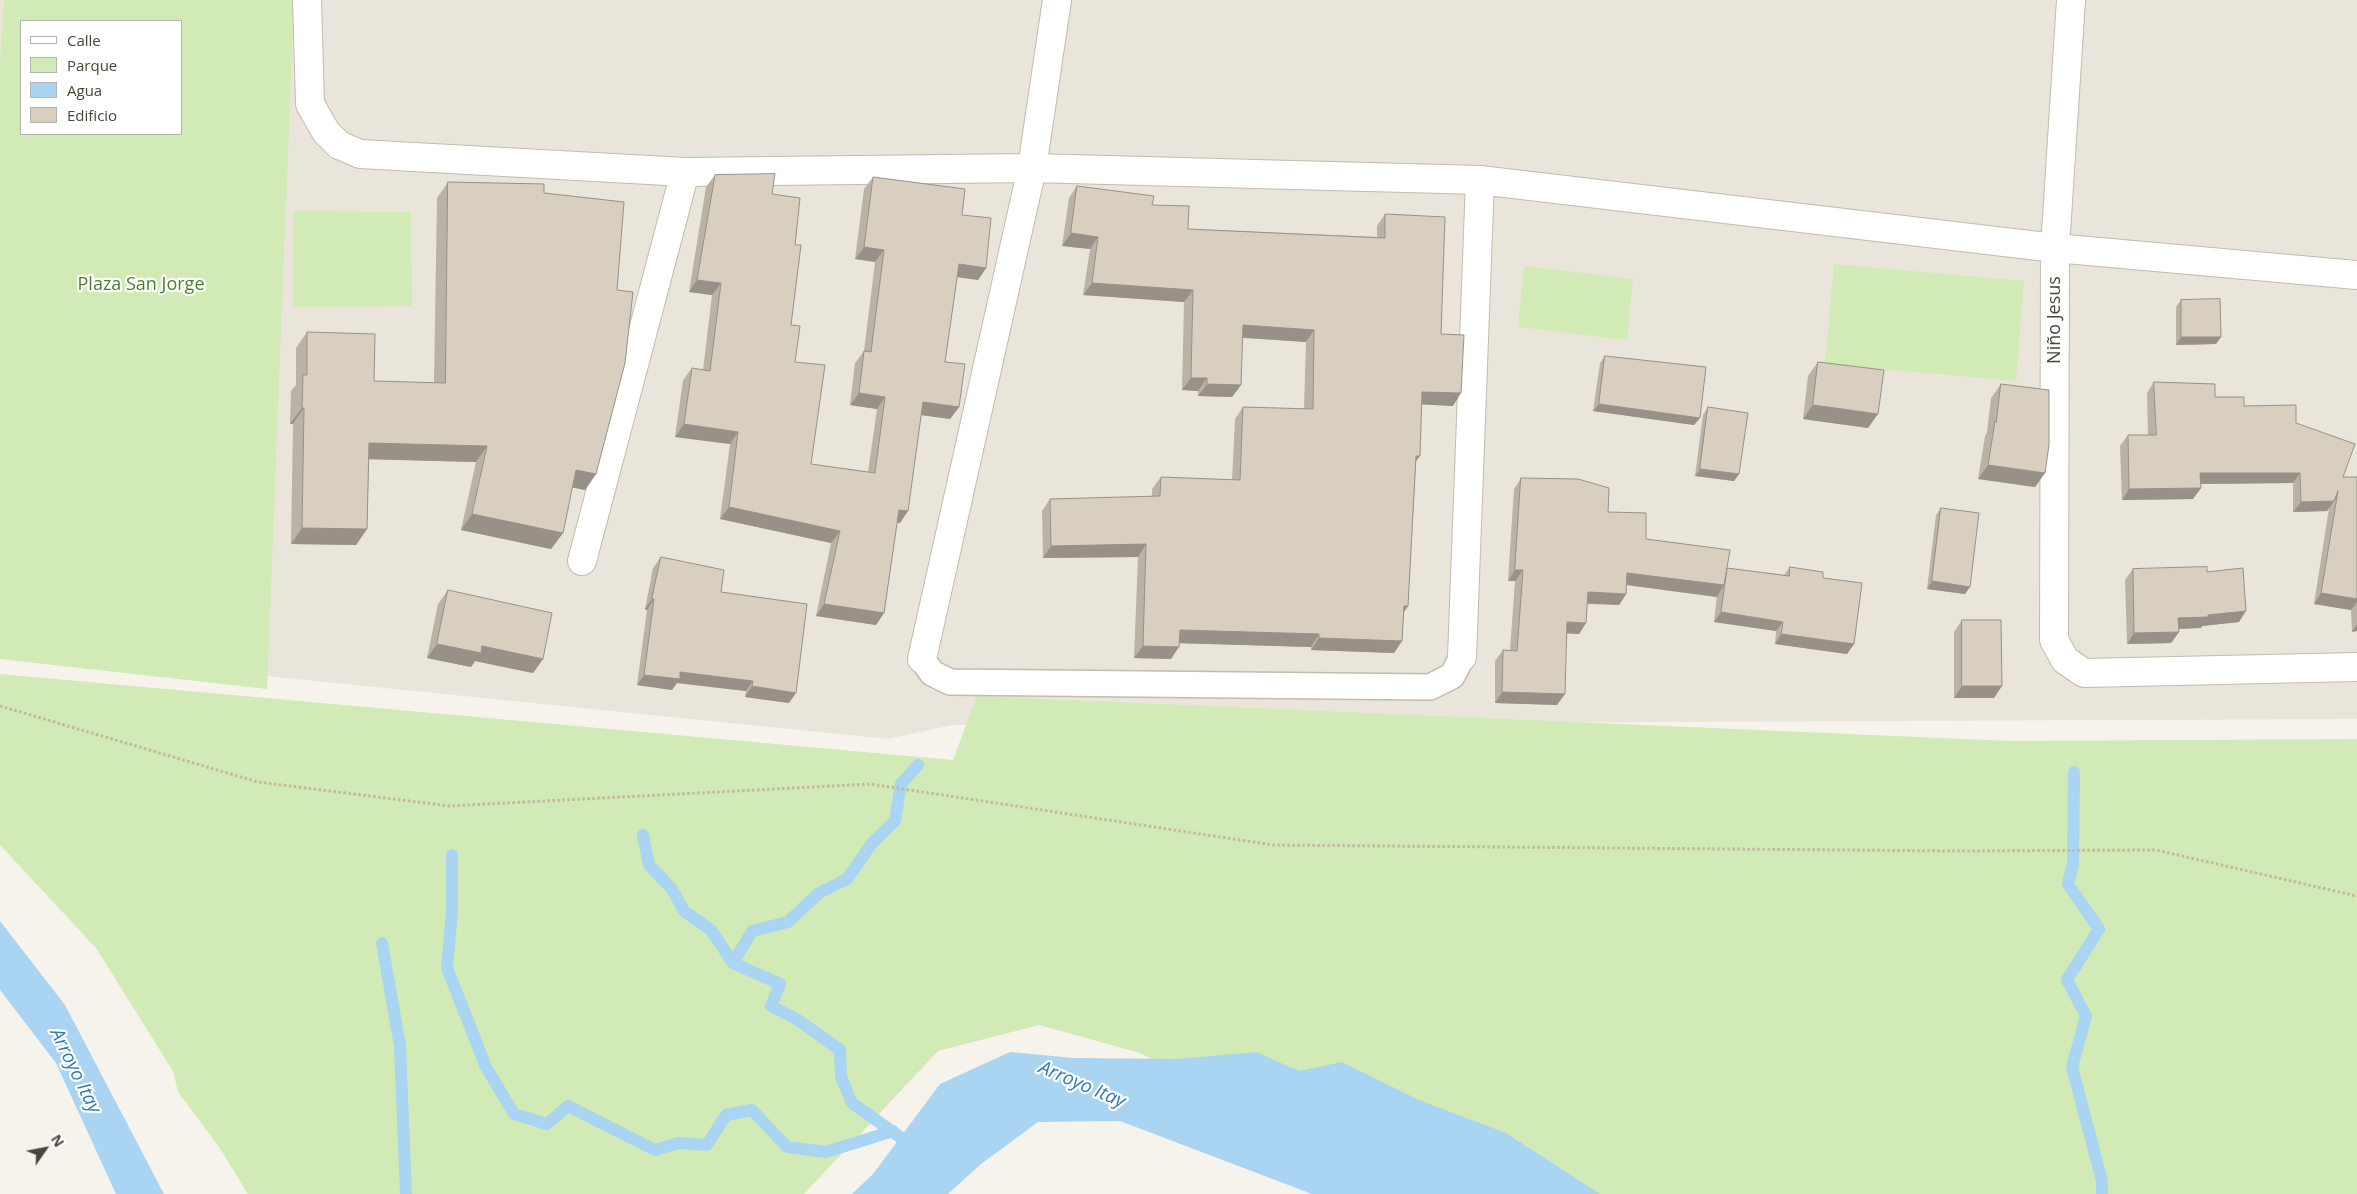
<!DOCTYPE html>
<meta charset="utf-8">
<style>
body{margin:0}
#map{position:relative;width:2357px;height:1194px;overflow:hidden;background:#f6f3ec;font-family:"Open Sans",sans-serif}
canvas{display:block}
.legend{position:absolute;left:20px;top:20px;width:162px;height:115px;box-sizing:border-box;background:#fff;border:1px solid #b7b4b0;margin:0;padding:6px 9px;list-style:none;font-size:15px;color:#4b4439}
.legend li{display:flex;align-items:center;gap:10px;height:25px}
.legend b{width:25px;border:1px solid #b7b4b0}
.north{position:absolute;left:20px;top:1124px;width:50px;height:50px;-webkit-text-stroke:4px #fff;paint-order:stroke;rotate:57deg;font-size:14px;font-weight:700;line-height:20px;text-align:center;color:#4b4439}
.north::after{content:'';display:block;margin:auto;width:18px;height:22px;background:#4b4439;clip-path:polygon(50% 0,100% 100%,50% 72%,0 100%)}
</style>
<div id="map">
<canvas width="2357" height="1194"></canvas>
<ul class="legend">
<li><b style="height:6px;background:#fff"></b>Calle</li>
<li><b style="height:14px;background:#d2eab5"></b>Parque</li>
<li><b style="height:14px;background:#a9d4f2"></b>Agua</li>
<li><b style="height:14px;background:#d8cfc1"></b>Edificio</li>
</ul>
<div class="north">N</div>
</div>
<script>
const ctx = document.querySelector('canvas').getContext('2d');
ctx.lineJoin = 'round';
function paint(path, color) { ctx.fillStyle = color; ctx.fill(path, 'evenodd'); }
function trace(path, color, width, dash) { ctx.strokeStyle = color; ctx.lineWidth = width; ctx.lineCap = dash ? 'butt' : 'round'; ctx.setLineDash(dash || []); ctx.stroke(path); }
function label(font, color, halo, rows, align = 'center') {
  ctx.font = font + ' "Open Sans",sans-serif'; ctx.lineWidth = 4.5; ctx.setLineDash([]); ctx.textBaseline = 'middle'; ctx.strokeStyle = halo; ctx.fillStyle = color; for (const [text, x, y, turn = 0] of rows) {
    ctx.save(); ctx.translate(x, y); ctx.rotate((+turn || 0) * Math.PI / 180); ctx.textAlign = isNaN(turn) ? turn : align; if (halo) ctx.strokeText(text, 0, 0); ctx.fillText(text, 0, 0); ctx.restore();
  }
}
paint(new Path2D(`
 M0,0H2357V719L952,725L888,739L0,649ZM21,21H181V134H21Z`), '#eae5da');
paint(new Path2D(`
 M4,0H294L267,689L0,659V63ZM21,21H181V134H21Z
 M293,211L411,212L412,306L293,307Z
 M1834,264L2024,281L2016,381L1825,364Z
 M1524,266L1633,279L1627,340L1518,327Z
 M0,674L953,760L977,696L2010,741L2357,739V1194H1502L1273,1119L1140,1053L1039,1025L938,1051L804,1194H248L219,1147L178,1092L173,1071L96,948L0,845Z`), '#d2eab5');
paint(new Path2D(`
 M0,921L65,1005L164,1194H116L56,1063L0,990Z
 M1010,1052L1074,1058L1177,1059L1256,1052L1299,1071L1342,1062L1419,1100L1506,1133L1600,1194H1312L1120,1121L1038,1122L981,1164L948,1194H852L873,1174L940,1084Z`), '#a9d4f2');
trace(new Path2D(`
 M2074,772L2073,864L2068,884L2099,929L2067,980L2086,1016L2072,1067L2102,1181V1194
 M643,835L649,865L672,889L684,911L711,930L733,963
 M452,855V911L447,968L486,1067L514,1114L547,1124L568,1106L655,1150L678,1143L707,1145L726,1115L752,1110L787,1147L826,1152L893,1131
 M382,943L400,1046L406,1194
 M914,1147L852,1103L841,1077L840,1050L798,1020L771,1006L780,984L733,963L752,931L788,922L819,893L847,879L872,843L895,821L901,784L918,765`), '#a9d4f2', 12);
const lane = new Path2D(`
 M922,659L932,673L950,682L1430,687L1452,676L1462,657`);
const street = new Path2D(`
 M307,0L310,104L326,132L339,145L360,154L685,172L1032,168L1480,180L2055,248L2357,275
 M2071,0L2055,248L2054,640L2065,660L2084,673L2357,667
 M582,561L685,172
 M1462,657L1480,180
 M922,659L1032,168L1057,0`);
trace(lane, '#c2bbae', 28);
trace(street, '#c2bbae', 30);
trace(new Path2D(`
 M0,706L258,782L449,806L870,784L1273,845L1956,851L2156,850L2357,896`), '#c4b79f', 3, [2.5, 2.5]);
trace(lane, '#fff', 25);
trace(street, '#fff', 28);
paint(new Path2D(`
 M715,175L772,194L795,245L791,325L795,362L811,464L868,472L877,409L850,405L855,363L864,351L875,262L855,259L864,189L873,177L962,215L986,268L978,280L957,277L945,362L959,407L950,419L921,415L900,523H897L884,613L876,625L816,616L831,543L720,519L730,444L675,437L683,380L692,368L703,370L712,295L689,292L706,187Z
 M448,182L544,193L596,474L585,490L572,487L563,533L551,549L461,530L476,462L369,459L367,529L356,545L291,544L293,424H290L291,391L296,385V348L307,332L374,381L434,383L437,198Z
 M1077,186L1152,205L1188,229L1377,237V226L1385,214L1441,334L1453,406L1422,404L1416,462L1408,606L1404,612L1402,641L1394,653L1311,650V647L1180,643L1171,659L1134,658L1138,557L1043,558L1042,511L1050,499L1152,497V489L1161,477L1232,480L1235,419L1243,407L1304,409L1306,342L1242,338L1241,385L1232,397L1198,396V391L1182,390L1184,302L1083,295L1090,249L1062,246L1069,198Z
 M2181,300L2221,337L2216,344L2176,345V307Z
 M1605,356L1700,418L1694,425L1593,411L1600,363Z
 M1818,362L1868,428L1803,419L1808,376Z
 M2154,382L2215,397L2244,406L2296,423L2343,477H2357V631L2352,632L2351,610L2314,604L2329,508L2327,511L2293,512V483L2200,484L2201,488L2193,499L2122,500L2120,446L2128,435H2148L2147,393Z
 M2001,384L2045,473L2035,487L1978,479L1985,436L1987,432L1991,398Z
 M1708,407L1739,474L1734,481L1695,476L1703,415Z
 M1521,478L1608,512L1646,539L1727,568L1784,575L1790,567L1823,578L1854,644L1847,654L1775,644L1776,631L1714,622L1717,595V597L1627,585L1626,594L1619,605L1587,604L1586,623L1579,634L1567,633L1557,705L1495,703V661L1503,650H1510L1515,581H1508L1514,489Z
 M1941,508L1965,594L1927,589L1936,515Z
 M661,557L721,592L789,703L745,697L746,691L677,683L672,690L637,685L647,610L645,609L653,568Z
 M2133,569L2207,572L2239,622L2202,626L2201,628L2179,629V632L2171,643L2127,644L2125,580Z
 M448,590L543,659L533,673L475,661L471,667L427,658L438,604Z
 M1962,620L1994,698H1954V632Z`), '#bab2a6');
paint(new Path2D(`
 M1071,233L1098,237L1090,249L1062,246Z
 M864,247L884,250L875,262L855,259Z
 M959,264L986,268L978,280L950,276Z
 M697,280L721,283L712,295L689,292Z
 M1092,283L1193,290L1184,302L1083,295Z
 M1243,325L1314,330L1306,342L1234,337Z
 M2181,337H2221L2216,344L2176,345Z
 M1191,378H1207L1198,391L1182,390Z
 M1207,384L1241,385L1232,397L1198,396Z
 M1422,392L1461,393L1453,406L1413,404Z
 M859,393L885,397L877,409L850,405Z
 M923,402L959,407L950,419L914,414Z
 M1599,404L1700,418L1694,425L1593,411Z
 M1813,405L1878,414L1868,428L1803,419Z
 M302,408H304L293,424H290Z
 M684,424L738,432L730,444L675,437Z
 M369,443L487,446L476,462L358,459Z
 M1416,456H1420L1411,468Z
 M1988,465L2045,473L2035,487L1978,479Z
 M1700,469L1739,474L1734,481L1695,476Z
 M576,470L596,474L585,490L565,486Z
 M2200,473H2300L2293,483L2193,484Z
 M2201,488L2193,499L2122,500L2129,489Z
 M2334,501L2327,511L2293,512L2301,502Z
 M729,507L840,531L831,543L720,519Z
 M899,510L908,511L900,523L890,522Z
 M472,514L563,533L551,549L461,530Z
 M302,528L367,529L356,545L291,544Z
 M1146,544L1138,557L1043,558L1051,546Z
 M1515,570H1523L1515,581H1508Z
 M1627,573L1724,585L1717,597L1619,584Z
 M1932,581L1970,587L1965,594L1927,589Z
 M1588,592L1626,594L1619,605L1580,603Z
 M2321,593L2357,599V602L2351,610L2314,604Z
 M652,599H654L647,610L645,609Z
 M824,604L884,613L876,625L816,616Z
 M1404,606H1408L1400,618Z
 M2246,611L2239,622L2202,626L2201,628L2170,629L2178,618Z
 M1721,612L1783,622L1776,631L1714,622Z
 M1567,622L1586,623L1579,634L1560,633Z
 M2357,624V631L2352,632Z
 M1180,630L1319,634L1311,647L1172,643Z
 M2179,632L2171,643L2127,644L2134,633Z
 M1781,634L1854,644L1847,654L1775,644Z
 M1319,638L1402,641L1394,653L1311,650Z
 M437,644L482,646L543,659L533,673L475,661L471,667L427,658Z
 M1143,646L1179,647L1171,659L1134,658Z
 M680,672L753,681L746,691L677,683L672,690L637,685L644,675Z
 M752,686L796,693L789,703L745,697Z
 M1962,686H2002L1994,698H1954Z
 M1502,692L1565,694L1557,705L1495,703Z`), '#979187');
const building = new Path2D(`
 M775,174L772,194L800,198L795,245H801L791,325L800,326L795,362L825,365L811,464L875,473L885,397L859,393L864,351L871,352L884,250L864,247L873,177L965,189L962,215L991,218L986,268L959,264L945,362L965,364L959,407L923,402L908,511L899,510L884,613L824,604L840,531L729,507L738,432L684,424L692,368L710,371L721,283L697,280L715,175Z
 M448,182L544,184V193L624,202L617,290L633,292L625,363L596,474L576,470L563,533L472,514L487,446L369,443L367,529L302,528L304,408H302L303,375H307V332L375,334L374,381L445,383Z
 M1077,186L1154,196L1152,205L1189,206L1188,229L1385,238V214L1445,217L1441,334L1464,335L1461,393L1422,392L1420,456H1416L1408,606H1404L1402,641L1319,638V634L1180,630L1179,647L1143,646L1146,544L1051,546L1050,499L1160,496L1161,477L1240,480L1243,407L1313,409L1314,330L1243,325L1241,385L1207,384V378H1191L1193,290L1092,283L1098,237L1071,233Z
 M2220,299L2221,337H2181V300Z
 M1605,356L1706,367L1700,418L1599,404Z
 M1818,362L1884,370L1878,414L1813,405Z
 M2154,382L2215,384V397H2244V406L2296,405V423L2355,444L2343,477H2357V599L2321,593L2338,491L2334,501L2301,502L2300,473H2200L2201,488L2129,489L2128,435H2156Z
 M2001,384L2049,390V445L2045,473L1988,465L1995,421L1996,422Z
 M1708,407L1748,413L1739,474L1700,469Z
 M1521,478L1578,479L1609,488L1608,512L1646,513V539L1730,550L1724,585L1627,573L1626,594L1588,592L1586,623L1567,622L1565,694L1502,692L1503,650L1517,651L1523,570H1515Z
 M1941,508L1979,513L1970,587L1932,581Z
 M661,557L724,570L721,592L807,604L796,693L752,686L753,681L680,672V679L644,675L654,599H652Z
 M1790,567L1823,572V578L1862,583L1854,644L1781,634L1783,622L1721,612L1727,568L1789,576Z
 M2207,567V572L2243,568L2246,611L2208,615V617L2178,618L2179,632L2134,633L2133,569Z
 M448,590L552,613L543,659L482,646L481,653L437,644Z
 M1962,620H2001L2002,686H1962Z`);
paint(building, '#d8cfc1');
trace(building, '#979187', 1);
label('18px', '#4a7f2a', '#fff', [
 ["Plaza San Jorge",141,285]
]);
label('18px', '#4b4439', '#fff', [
 ["Niño Jesus",2055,320,-90]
]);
label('italic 19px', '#2e7ab2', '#fff', [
 ["Arroyo Itay",75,1071,64],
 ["Arroyo Itay",1082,1085,23]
]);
</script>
